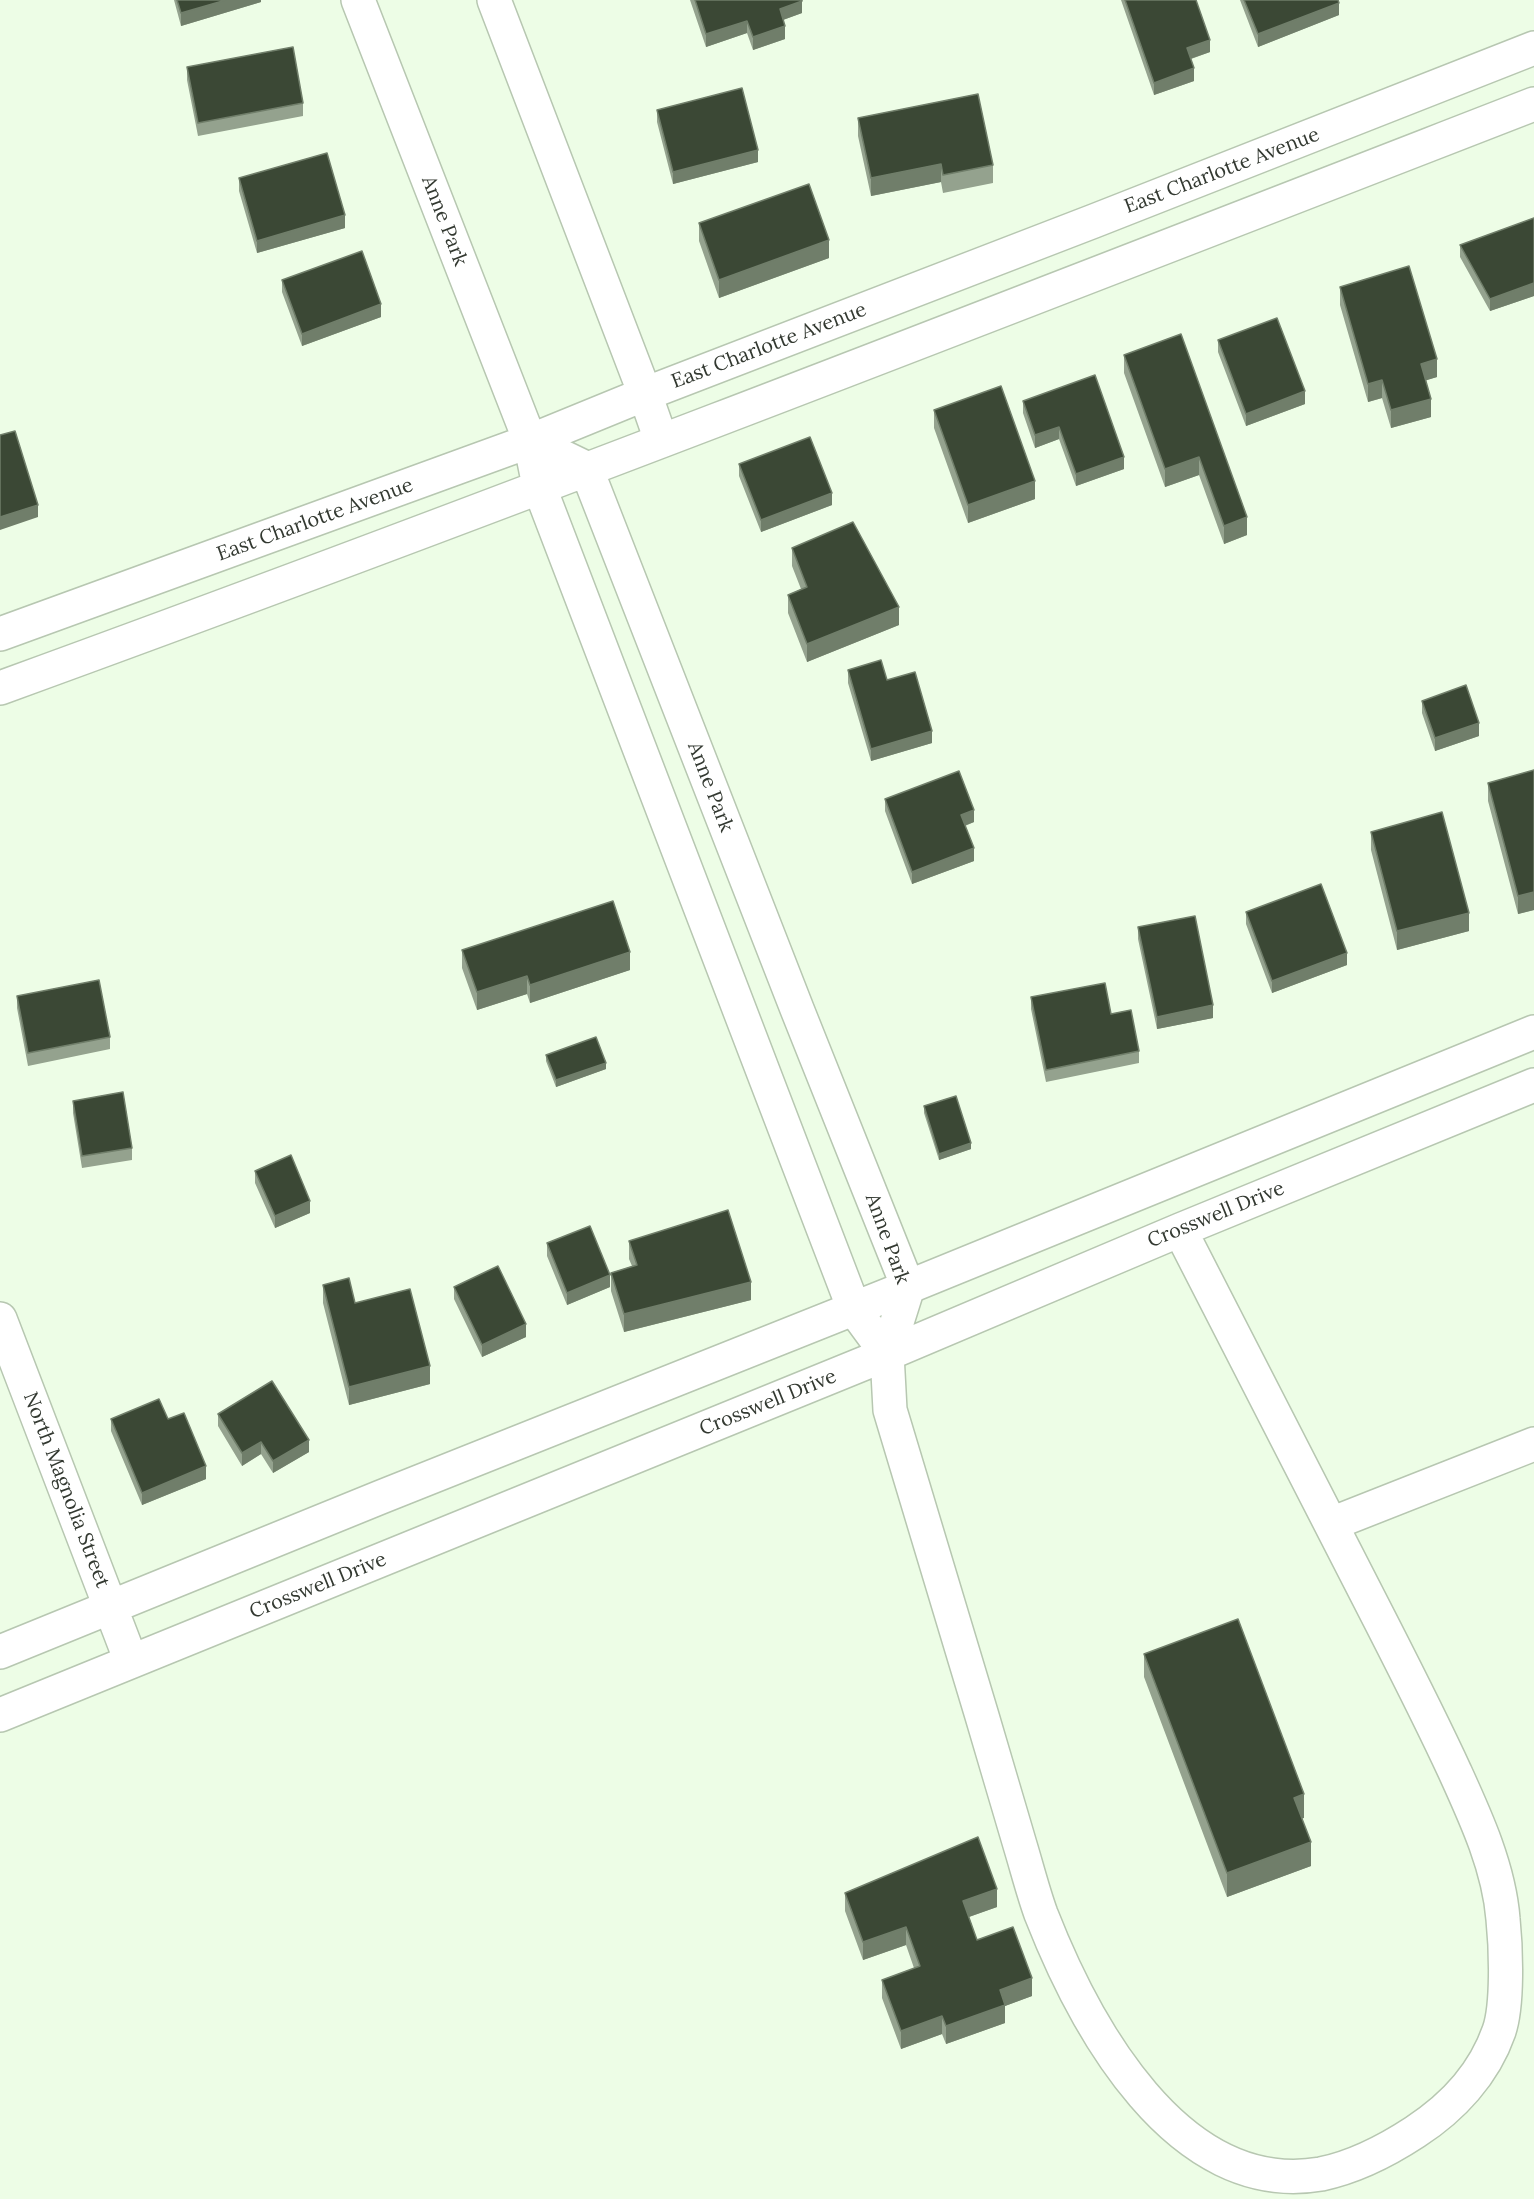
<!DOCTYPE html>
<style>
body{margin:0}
canvas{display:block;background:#edfde6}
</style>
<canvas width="1534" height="2199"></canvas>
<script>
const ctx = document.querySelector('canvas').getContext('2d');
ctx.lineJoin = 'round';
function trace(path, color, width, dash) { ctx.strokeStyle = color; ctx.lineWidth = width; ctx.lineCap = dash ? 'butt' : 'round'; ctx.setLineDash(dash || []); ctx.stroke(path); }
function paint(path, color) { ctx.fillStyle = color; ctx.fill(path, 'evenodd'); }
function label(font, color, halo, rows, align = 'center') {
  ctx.font = font + ' Lora,serif'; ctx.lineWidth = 6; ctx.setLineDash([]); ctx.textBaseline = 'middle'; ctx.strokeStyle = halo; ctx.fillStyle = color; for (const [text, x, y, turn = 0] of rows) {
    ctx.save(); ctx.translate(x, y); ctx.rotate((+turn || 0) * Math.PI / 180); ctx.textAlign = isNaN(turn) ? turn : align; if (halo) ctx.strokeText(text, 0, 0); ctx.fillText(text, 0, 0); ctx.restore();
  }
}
const minor = new Path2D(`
 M358,0L530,441L539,486L854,1309L887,1354
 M494,0L645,394L661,440
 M530,441L586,468L797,1009L908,1287L887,1354L890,1410C921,1512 951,1614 982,1716C995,1759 1007,1802 1020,1845C1027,1868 1033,1892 1041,1914C1084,2024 1177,2199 1321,2174C1355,2167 1386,2151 1415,2132C1452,2108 1484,2074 1499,2031C1508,2005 1506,1948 1503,1919C1499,1868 1476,1818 1455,1772C1432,1722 1407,1673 1382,1624C1315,1493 1247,1361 1180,1230
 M0,634L530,441L645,394L1094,221L1534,48
 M0,688C514,501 1024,302 1534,104
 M0,1319L131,1661
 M1331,1524L1534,1444
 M0,1652L381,1497L908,1287L1534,1032
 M0,1715L887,1354L1180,1230L1534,1085`);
trace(minor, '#b7c7b1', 36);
trace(minor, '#fff', 33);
paint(new Path2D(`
 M174,0H261V2L181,26Z
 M690,0H802V13L783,20L785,39L753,50L747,33L706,47Z
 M1121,0H1196L1210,52L1191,59L1194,81L1154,95Z
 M1240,0H1338L1339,15L1258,47Z
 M187,67L303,103V116L198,136L187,80Z
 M657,110L758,162L673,184L657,122Z
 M858,118L993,165V183L943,193L941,182L871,196L858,136Z
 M239,178L345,228L257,253L239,191Z
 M1534,218V296L1490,311L1460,257V245Z
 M699,223L829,258L719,298L699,241Z
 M282,280L381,317L302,346L282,292Z
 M1340,287L1437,377L1426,380L1431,417L1391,428L1382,398L1368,402L1340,305Z
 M1181,334L1247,535L1224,544L1199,475L1165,487L1124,373V355Z
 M1218,340L1305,404L1246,426L1218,352Z
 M1023,401L1124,469L1076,486L1059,439L1035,448L1023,413Z
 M934,410L1035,499L968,523L934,428Z
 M739,464L832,505L761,532L739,476Z
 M792,548L899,625L807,662L788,613V595L801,589L792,566Z
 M848,670L887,680L932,743L871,761L848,683Z
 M1422,701L1479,736L1435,751L1422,713Z
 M1534,770V910L1518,914L1488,801V783Z
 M885,799L974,822L965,826L974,861L912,884L885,811Z
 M1371,832L1469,931L1397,950L1371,850Z
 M1246,912L1347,965L1272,993L1246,924Z
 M1138,927L1213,1018L1157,1029L1138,939Z
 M462,950L630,970L530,1003L527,994L477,1010L462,968Z
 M17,996L110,1037V1049L28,1066L17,1008Z
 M1031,997L1111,1014L1139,1051V1063L1046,1082L1031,1009Z
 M546,1055L606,1069L556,1087L546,1061Z
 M73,1101L132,1148V1160L82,1168L73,1113Z
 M924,1106L971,1149L939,1160L924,1113Z
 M255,1171L310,1213L275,1228L255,1183Z
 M629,1241L751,1300L624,1332L611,1291V1273L632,1266L629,1259Z
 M547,1243L610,1287L567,1305L547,1256Z
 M323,1285L355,1303L430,1384L349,1405L323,1303Z
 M454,1287L526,1337L482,1357L454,1299Z
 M218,1414L309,1452L273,1473L261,1454L242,1466L218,1426Z
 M111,1419H168L206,1479L142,1505L111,1431Z
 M1144,1654L1304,1818H1302L1311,1866L1227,1897L1144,1677Z
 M845,1893L997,1907L969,1917L977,1940L1032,1996L1005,2006V2023L946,2044L942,2034L901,2049L882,1998V1980L914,1968L906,1945L863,1960L845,1911Z`), '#94a28e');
paint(new Path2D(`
 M226,0H261V2L181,26V13Z
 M802,1V13L780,21V9Z
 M1339,3V15L1258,47V34Z
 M747,21V33L706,47V34Z
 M785,26V39L753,50V37Z
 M1210,40V52L1187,60V48Z
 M1194,68V81L1154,95V83Z
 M758,150V162L673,184V172Z
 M941,164V182L871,196V178Z
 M345,215V228L257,253V241Z
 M829,240V258L719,298V280Z
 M1534,283V296L1490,311V299Z
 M381,304V317L302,346V334Z
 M1437,359V377L1421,382V364Z
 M1382,380V398L1368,402V384Z
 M1305,391V404L1246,426V414Z
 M1431,399V417L1391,428V410Z
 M1059,427V439L1035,448V435Z
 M1124,457V469L1076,486V474Z
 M1199,457V475L1165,487V469Z
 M1035,481V499L968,523V505Z
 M832,493V505L761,532V520Z
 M38,505V517L0,530V517Z
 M1247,517V535L1224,544V526Z
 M899,607V625L807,662V644Z
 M1479,723V736L1435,751V738Z
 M932,731V743L871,761V749Z
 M974,810V822L961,827V815Z
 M974,848V861L912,884V872Z
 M1534,892V910L1518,914V896Z
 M1469,913V931L1397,950V931Z
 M630,952V970L530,1003V985Z
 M1347,953V965L1272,993V981Z
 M527,976V994L477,1010V992Z
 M1213,1005V1018L1157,1029V1017Z
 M606,1063V1069L556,1087V1080Z
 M971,1143V1149L939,1160V1154Z
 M310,1201V1213L275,1228V1216Z
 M610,1275V1287L567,1305V1293Z
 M751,1282V1300L624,1332V1314Z
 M526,1324V1337L482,1357V1345Z
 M430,1366V1384L349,1405V1387Z
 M309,1440V1452L273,1473V1461Z
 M261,1442V1454L242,1466V1453Z
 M206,1466V1479L142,1505V1493Z
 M1304,1794V1818L1294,1821V1798Z
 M1311,1842V1866L1227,1897V1873Z
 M997,1889V1907L963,1919V1901Z
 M906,1927V1945L863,1960V1942Z
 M1032,1978V1996L1005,2006V2023L946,2044V2026L1000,1990Z
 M942,2016V2034L901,2049V2031Z`), '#707e6a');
const building = new Path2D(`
 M177,0H226L181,13Z
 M695,0H802V1L780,9L785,26L753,37L747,21L706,34Z
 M1125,0H1196L1210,40L1187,48L1194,68L1154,83Z
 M1244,0H1338L1339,3L1258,34Z
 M293,47L303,103L198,123L187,67Z
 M742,88L758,150L673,172L657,110Z
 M978,94L993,165L943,175L941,164L871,178L858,118Z
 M327,153L345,215L257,241L239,178Z
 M809,184L829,240L719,280L699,223Z
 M1534,218V283L1490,299L1460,245Z
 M362,251L381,304L302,334L282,280Z
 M1409,266L1437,359L1421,364L1431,399L1391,410L1382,380L1368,384L1340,287Z
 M1277,318L1305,391L1246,414L1218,340Z
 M1181,334L1247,517L1224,526L1199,457L1165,469L1124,355Z
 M1095,375L1124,457L1076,474L1059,427L1035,435L1023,401Z
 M1001,386L1035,481L968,505L934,410Z
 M15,431L38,505L0,517V435Z
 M810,437L832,493L761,520L739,464Z
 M853,522L899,607L807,644L788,595L807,587L792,548Z
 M881,660L887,680L915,672L932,731L871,749L848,670Z
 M1466,685L1479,723L1435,738L1422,701Z
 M1534,770V892L1518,896L1488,783Z
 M959,771L974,810L961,815L974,848L912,872L885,799Z
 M1442,812L1469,913L1397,931L1371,832Z
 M1321,884L1347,953L1272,981L1246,912Z
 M613,901L630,952L530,985L527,976L477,992L462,950Z
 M1195,916L1213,1005L1157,1017L1138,927Z
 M99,980L110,1037L28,1053L17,996Z
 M1105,983L1111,1014L1131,1010L1139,1051L1046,1070L1031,997Z
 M596,1037L606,1063L556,1080L546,1055Z
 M123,1092L132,1148L82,1156L73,1101Z
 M956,1096L971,1143L939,1154L924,1106Z
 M291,1155L310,1201L275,1216L255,1171Z
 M728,1210L751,1282L624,1314L611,1273L637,1265L629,1241Z
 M590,1226L610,1275L567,1293L547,1243Z
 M498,1266L526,1324L482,1345L454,1287Z
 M349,1278L355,1303L410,1289L430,1366L349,1387L323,1285Z
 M272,1381L309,1440L273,1461L261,1442L242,1453L218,1414Z
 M159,1399L168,1419L184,1413L206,1466L142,1493L111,1419Z
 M1238,1619L1304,1794L1294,1798L1311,1842L1227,1873L1144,1654Z
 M978,1837L997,1889L963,1901L977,1940L1013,1927L1032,1978L1000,1990L1005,2005L946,2026L942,2016L901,2031L882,1980L920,1966L906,1927L863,1942L845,1893Z`);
paint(building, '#3b4835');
trace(building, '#707e6a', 1.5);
label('20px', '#333931', '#fff', [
 ["East Charlotte Avenue",1222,171,-21],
 ["Anne Park",444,221,69],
 ["East Charlotte Avenue",769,346,-21],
 ["East Charlotte Avenue",315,520,-20],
 ["Anne Park",710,787,69],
 ["Crosswell Drive",1216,1215,-22],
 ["Anne Park",887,1239,70],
 ["Crosswell Drive",768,1403,-22],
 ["North Magnolia Street",66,1490,69],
 ["Crosswell Drive",318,1586,-22]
]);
</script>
